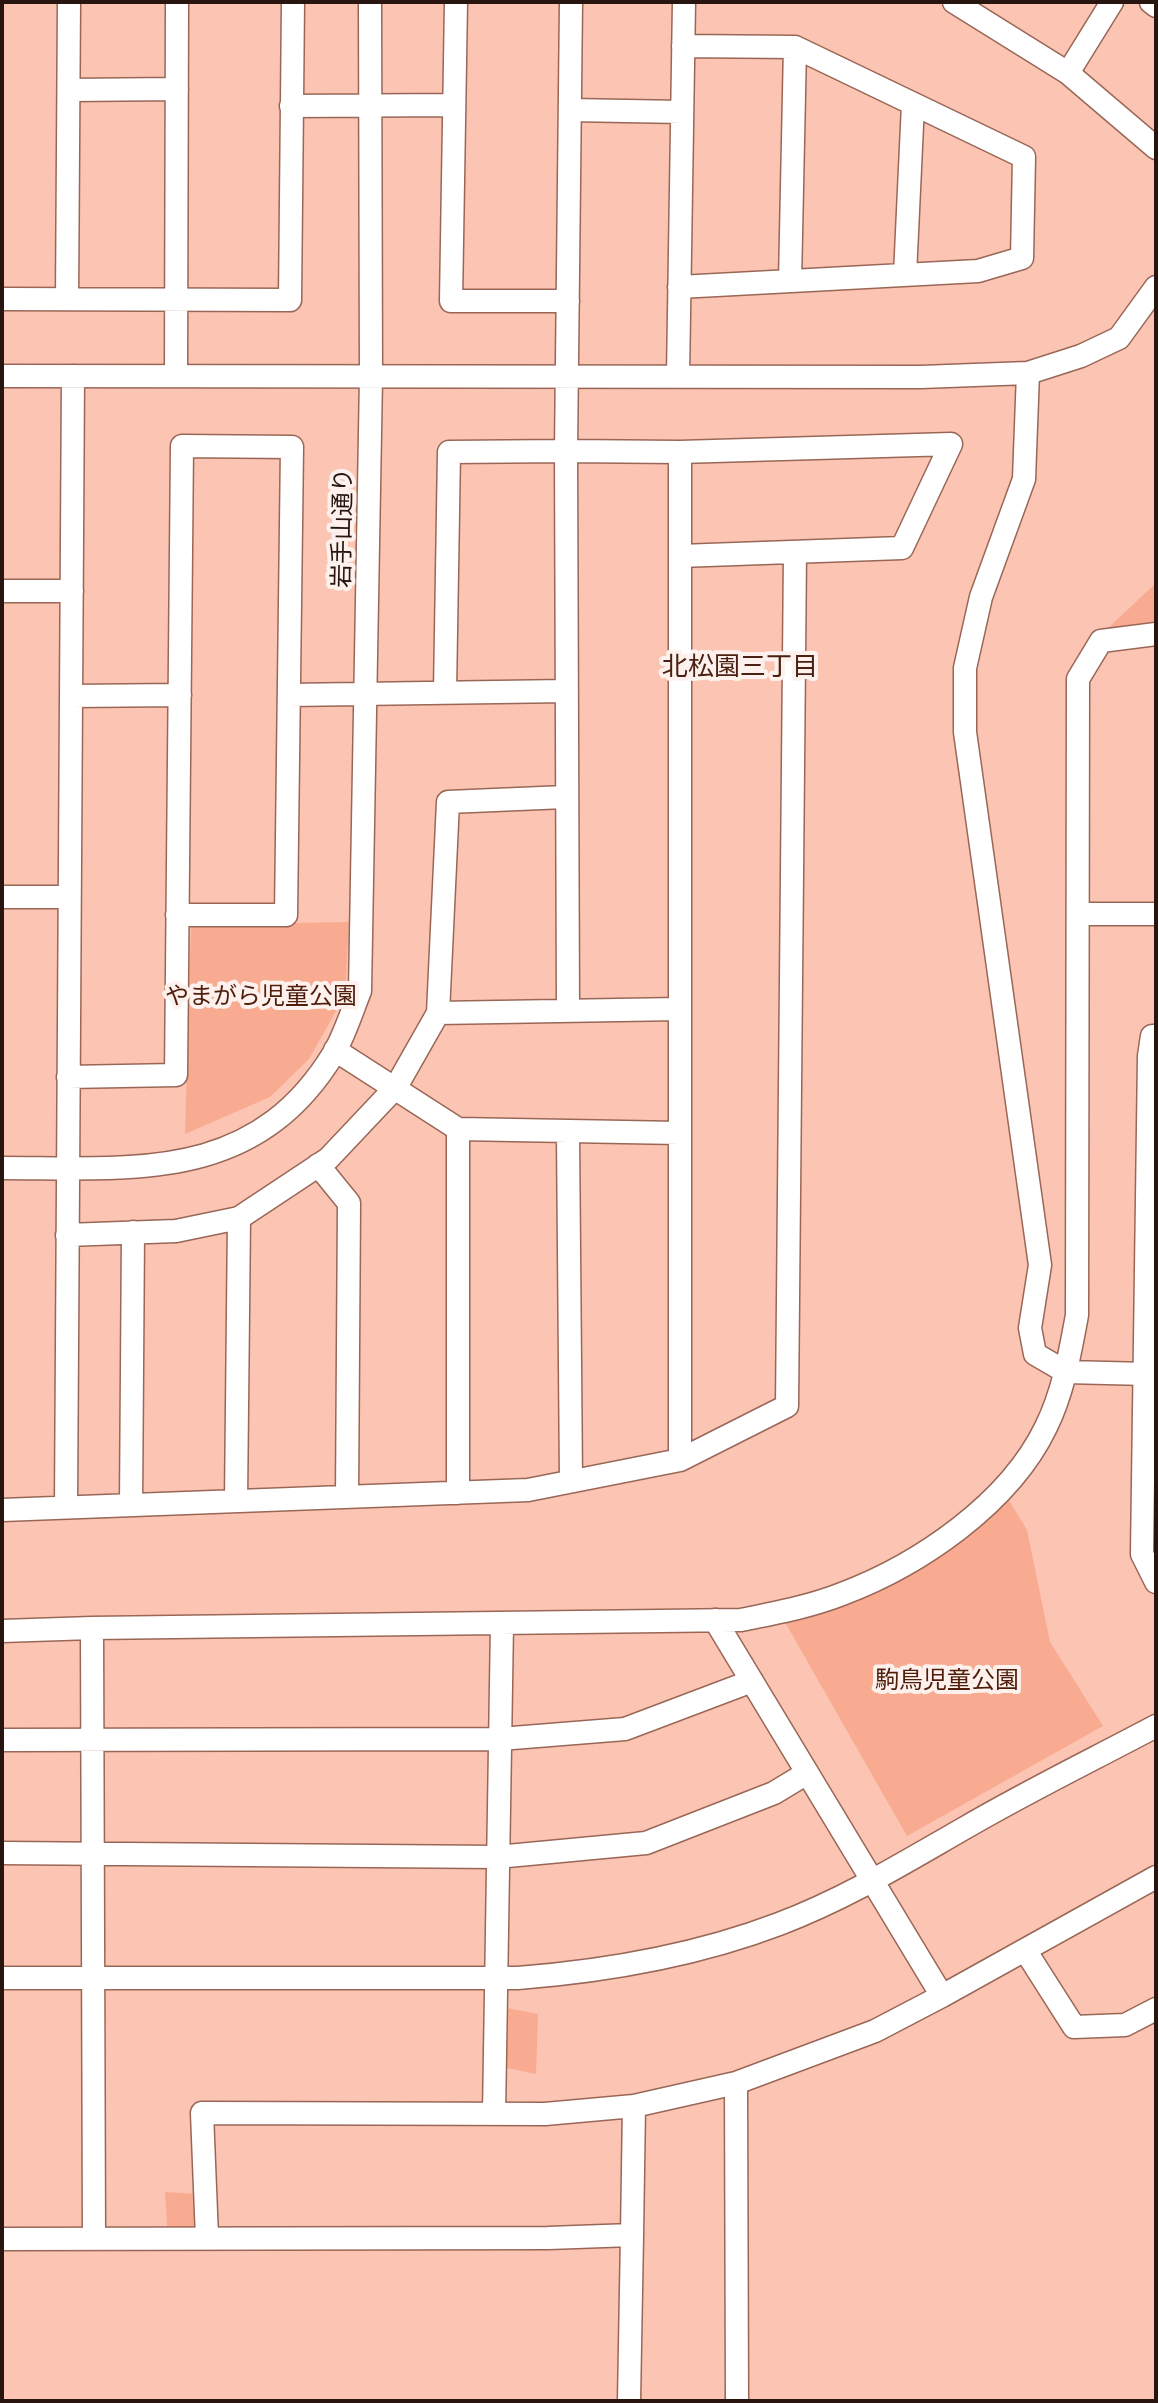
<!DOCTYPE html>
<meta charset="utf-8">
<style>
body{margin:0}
#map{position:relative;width:1158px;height:2403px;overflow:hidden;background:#fcc4b2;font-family:Mulish,sans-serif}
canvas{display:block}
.frame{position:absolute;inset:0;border:4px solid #29150f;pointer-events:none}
</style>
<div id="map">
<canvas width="1158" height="2403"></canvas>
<div class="frame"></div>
</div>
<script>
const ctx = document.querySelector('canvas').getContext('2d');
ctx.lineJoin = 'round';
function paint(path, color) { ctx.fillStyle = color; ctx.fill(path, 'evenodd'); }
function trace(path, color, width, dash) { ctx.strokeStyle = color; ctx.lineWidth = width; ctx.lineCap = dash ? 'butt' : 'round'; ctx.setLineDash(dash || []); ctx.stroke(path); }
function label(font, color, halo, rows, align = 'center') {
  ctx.font = font + ' Mulish,"Noto Sans JP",sans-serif'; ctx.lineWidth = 8; ctx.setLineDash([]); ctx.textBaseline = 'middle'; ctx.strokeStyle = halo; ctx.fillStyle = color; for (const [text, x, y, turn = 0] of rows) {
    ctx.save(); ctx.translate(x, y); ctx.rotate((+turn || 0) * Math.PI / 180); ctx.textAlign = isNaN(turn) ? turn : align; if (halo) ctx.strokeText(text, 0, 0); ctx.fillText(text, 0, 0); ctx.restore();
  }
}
paint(new Path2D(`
 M1156,583V622L1105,631Z
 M349,922L345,995L309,1059L270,1097L185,1134L191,925Z
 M1007,1497L1027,1530L1050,1642L1103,1726L907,1836L782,1617L911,1570Z
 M507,2008L538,2014L536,2074L507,2068Z
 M165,2192L198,2194L200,2237L168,2238Z`), '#f9ab91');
const minor = new Path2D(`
 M456,2L451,301H568
 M954,2L1068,73L1156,148
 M1151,2L1156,6
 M1068,73L1112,2
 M69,90L177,89
 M291,106L454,105
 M570,110L682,112
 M905,275L913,104
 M790,281L795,47
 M679,287L978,271L1022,258L1024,157L795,47L683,46
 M2,299L290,300L293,2
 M67,299L69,2
 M1028,373L1024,479L981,597L965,668V732L1040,1265L1030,1328L1035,1354L1066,1372L1147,1374
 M2,376L921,377L1028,373L1081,356L1119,338L1156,287
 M176,376L177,2
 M678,376L684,2
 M680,452L951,444L902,548L680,556
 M2,591H72
 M445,691L449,452L566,451L568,1011
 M289,695L566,691
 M71,696L180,695
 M2,897H69
 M1078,914H1156
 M438,1013L679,1009
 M1156,1036H1152L1149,1056L1142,1554L1156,1582
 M335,1050L458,1129L679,1133
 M68,1077L176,1075L182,446L292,447L286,915H177
 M568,1134L571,1480
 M318,1165L349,1203L347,1497
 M2,1168C135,1168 255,1183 334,1053C345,1034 352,1011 360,991L371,377L370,2
 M67,1235L176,1231L239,1218L328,1159L396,1087L438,1013L448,802L565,797
 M680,1460L787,1406L795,553
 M458,1493V1129
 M236,1501L239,1218
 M131,1505L133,1232
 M66,1506L73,376
 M2,1510L528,1490L680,1460V452L566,451L571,2
 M2,1631L92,1628
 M2,1740L500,1739L625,1729L752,1681
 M2,1853L497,1857L646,1843L774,1793L807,1773
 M1025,1950L1074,2027L1125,2025L1156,2009
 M2,1978H518C607,1971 695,1956 779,1924C845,1899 902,1864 963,1829C1026,1792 1092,1760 1156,1726
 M942,1996L1156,1877
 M736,2083L737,2401
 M494,2114L502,1624
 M94,2238L92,1628L741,1620C775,1613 809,1607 842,1594C919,1565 1009,1504 1046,1427C1063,1393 1070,1353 1077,1315L1078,679L1101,641L1156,634
 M207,2238L202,2113L545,2114L634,2106
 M2,2239L548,2238L632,2235L634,2106L736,2083L875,2031L942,1996L715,1620
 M629,2401L632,2235`);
trace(minor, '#996757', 25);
trace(minor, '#fff', 22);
label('24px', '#29150f', '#fcf1ed', [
 ["岩手山通り",343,528,-89]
]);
label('24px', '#501d0b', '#fcf1ed', [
 ["やまがら児童公園",261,997],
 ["駒鳥児童公園",947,1681]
]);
label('26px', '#4b2012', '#fcf1ed', [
 ["北松園三丁目",740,667]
]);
</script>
